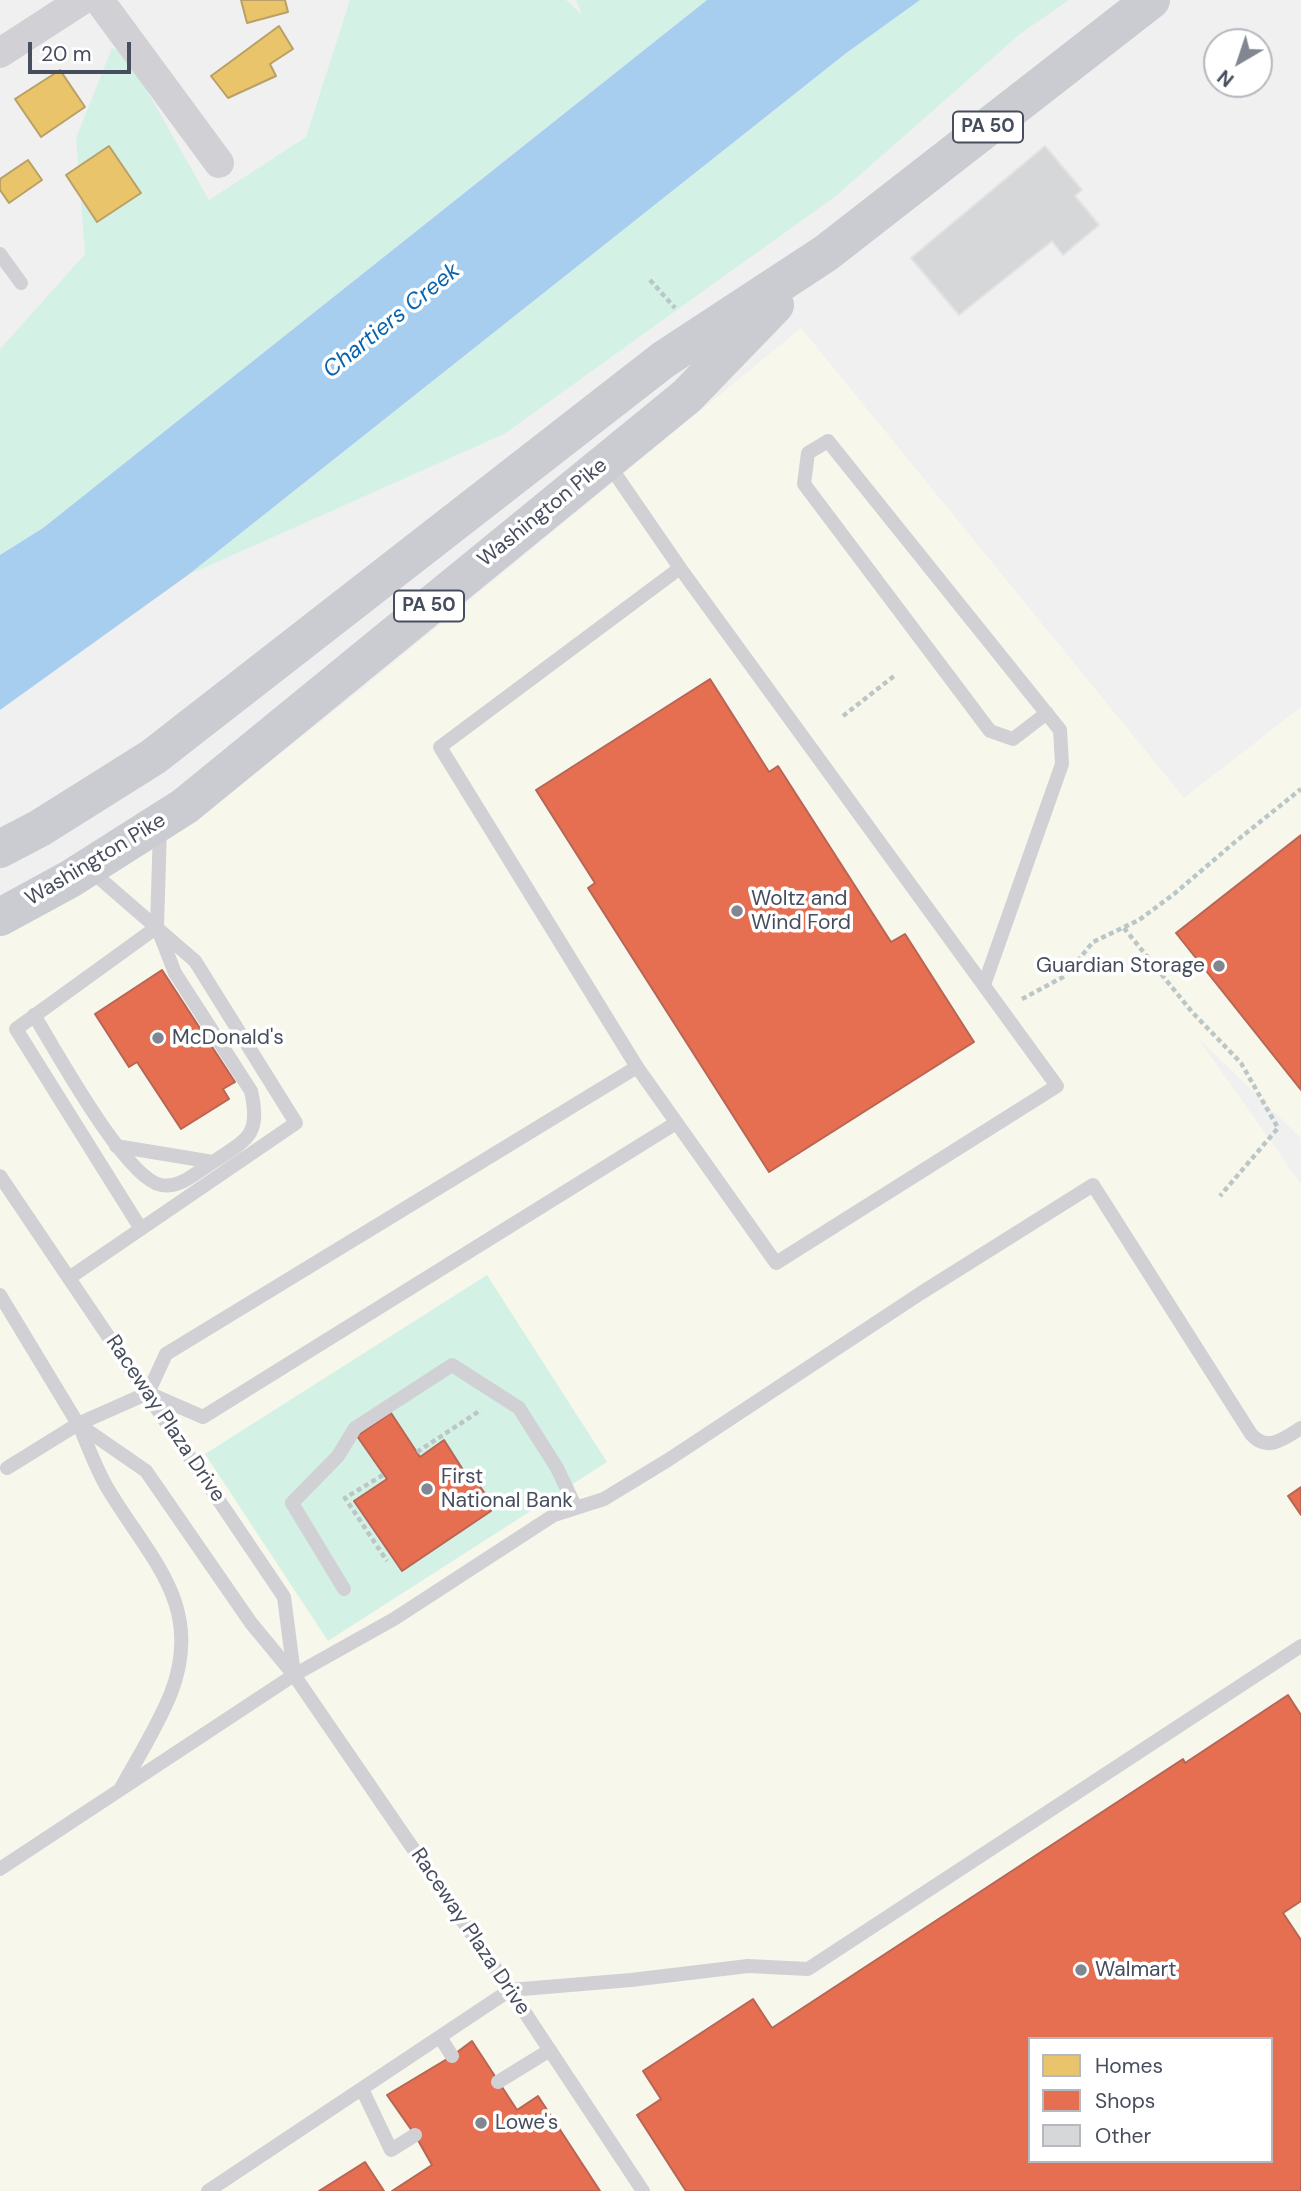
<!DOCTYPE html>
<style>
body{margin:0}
#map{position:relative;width:1301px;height:2191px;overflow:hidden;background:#f1f0f0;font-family:"DM Sans",sans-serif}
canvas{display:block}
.legend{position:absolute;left:1028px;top:2037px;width:245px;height:126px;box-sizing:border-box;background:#fff;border:2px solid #b5b8be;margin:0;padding:9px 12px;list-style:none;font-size:21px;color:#464d5d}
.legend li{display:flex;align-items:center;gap:14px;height:35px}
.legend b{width:35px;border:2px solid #b5b8be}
.north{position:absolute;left:1203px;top:28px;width:70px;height:70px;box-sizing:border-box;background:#fff;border:2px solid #b5b8be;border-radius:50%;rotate:219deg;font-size:19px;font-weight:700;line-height:28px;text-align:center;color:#464d5d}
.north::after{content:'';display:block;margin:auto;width:24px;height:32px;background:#828690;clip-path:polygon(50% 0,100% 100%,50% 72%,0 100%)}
.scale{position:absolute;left:28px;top:42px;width:103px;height:32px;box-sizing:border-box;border:4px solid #464d5d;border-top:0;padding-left:9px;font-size:21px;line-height:24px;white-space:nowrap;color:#464d5d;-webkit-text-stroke:5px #fff;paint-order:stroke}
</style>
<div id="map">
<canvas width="1301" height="2191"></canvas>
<ul class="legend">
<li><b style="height:19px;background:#e9c46a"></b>Homes</li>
<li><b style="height:19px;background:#e76f51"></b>Shops</li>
<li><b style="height:19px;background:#d6d7d9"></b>Other</li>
</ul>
<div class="north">N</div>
<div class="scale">20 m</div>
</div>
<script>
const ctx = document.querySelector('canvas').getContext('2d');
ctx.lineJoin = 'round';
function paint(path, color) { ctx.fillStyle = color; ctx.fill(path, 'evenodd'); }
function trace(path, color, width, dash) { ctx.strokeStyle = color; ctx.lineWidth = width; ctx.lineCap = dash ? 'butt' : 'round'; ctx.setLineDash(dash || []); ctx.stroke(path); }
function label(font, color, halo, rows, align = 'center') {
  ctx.font = font + ' "DM Sans",sans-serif'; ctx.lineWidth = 7; ctx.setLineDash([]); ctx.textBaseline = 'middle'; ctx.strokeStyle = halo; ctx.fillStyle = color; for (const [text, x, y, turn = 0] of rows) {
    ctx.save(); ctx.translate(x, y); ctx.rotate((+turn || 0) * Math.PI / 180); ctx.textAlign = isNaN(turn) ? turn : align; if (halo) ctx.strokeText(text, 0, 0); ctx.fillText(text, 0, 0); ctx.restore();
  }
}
paint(new Path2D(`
 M801,328L1184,798L1301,707V1138L1197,1037L1301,1184V2191H0V936L40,917L207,812L359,691ZM1030,2039H1271V2161H1030Z`), '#f8f7ec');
paint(new Path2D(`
 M350,0H566L582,15L576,0H707L43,528L0,555V349L85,254L76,138L112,48L125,52L209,200L306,137Z
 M920,0H1069L1020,34L836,196L504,434L188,575L845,54Z
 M487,1275L607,1462L328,1641L205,1454Z`), '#d4f1e6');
paint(new Path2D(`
 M707,0H920L845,54L188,575L0,710V555L43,528Z`), '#a8ceef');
const homes = new Path2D(`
 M241,0H285L288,12L247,23Z
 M279,26L293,49L270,64L276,76L228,98L211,76Z
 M60,70L85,107L41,137L15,99Z
 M109,146L141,193L97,222L66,175Z
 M28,160L42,180L9,203L0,190V179Z`);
paint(homes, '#e9c46a');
trace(homes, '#b8a066', 2);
const shops = new Path2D(`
 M710,679L769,772L778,766L891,942L905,934L974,1042L769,1172L588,888L595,883L536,790Z
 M1301,835V1090L1176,933Z
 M162,970L235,1082L223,1089L229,1099L181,1129L137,1062L129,1067L95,1014Z
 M391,1413L420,1457L444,1440L472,1484L476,1481L486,1495L482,1497L491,1511L402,1571L354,1501L387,1479L357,1436Z
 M1301,1487V1515L1288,1496Z
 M1288,1695L1301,1715V1901L1283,1913L1301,1940V2191H686L637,2115L661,2099L643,2071L753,1999L772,2028L1183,1759L1185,1763ZM1030,2039H1271V2161H1030Z
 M472,2041L517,2110L538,2096L600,2191H392L432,2165L415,2135L387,2095L452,2056Z
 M365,2162L384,2191H319Z`);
paint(shops, '#e76f51');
trace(shops, '#b76555', 2);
const building = new Path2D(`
 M1045,146L1082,190L1075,196L1099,225L1063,255L1052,241L959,315L911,258Z`);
paint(building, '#d6d7d9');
trace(building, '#e2e2e3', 2);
trace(new Path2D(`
 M650,280L675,308
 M843,716L894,676
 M1124,928L1192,1012L1241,1063L1278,1128L1220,1196
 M1022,999L1065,976L1093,942L1139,920L1174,894L1235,842L1301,789
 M417,1452L481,1410
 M383,1475L345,1498L387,1561`), '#bbc6c6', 4.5, [5, 3.5]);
trace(new Path2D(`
 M0,254L21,283
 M607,462L680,568L1057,1086L776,1263L637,1067L440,747L680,568
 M984,985L1062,764L1060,730L828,441L808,453L804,484L990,731L1013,739L1047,713
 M34,1015C55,1049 125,1178 161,1185C180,1189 198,1171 213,1162
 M116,1146L213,1162C248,1139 261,1135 251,1091L175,973L157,927L160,827
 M0,1176L284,1597L294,1674
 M141,1229L16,1029L157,927
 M69,1278L296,1123L195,961L90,870
 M0,1295L78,1424L146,1471L251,1623L294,1675L510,1990L643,2191
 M148,1393L203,1417L676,1123
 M79,1425C88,1446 96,1469 108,1489C149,1558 205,1605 171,1693C158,1726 138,1757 121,1788
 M7,1468L78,1424L148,1393L166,1354L637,1067
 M344,1589L292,1503L338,1456L355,1428L452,1365L519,1408L557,1468L576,1508
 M0,1869L294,1675L394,1619L554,1515L604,1499L668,1460L921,1293L1093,1185L1251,1434C1267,1453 1285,1438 1301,1428
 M440,2037L452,2056
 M498,2082L550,2050
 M362,2089L391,2150L415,2135
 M208,2191L510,1990L631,1980L748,1966L808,1969L1301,1646`), '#d1d1d5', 14);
trace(new Path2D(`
 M99,0L219,163
 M0,53L82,0`), '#d1d1d5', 30);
trace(new Path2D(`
 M0,849L40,828L153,757L663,360L826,253L1151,0
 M0,917L70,879L185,806L687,396L775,305`), '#caccd1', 38);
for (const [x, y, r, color] of [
 [737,911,7,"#828690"],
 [1219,966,7,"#828690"],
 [158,1038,7,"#828690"],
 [427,1489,7,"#828690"],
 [1081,1970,7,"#828690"],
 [481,2123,7,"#828690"]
]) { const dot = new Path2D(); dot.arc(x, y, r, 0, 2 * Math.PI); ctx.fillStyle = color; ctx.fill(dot); trace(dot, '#fff', 2.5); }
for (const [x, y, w] of [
 [988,127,70],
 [429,606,70]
]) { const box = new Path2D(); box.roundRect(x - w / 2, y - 15.5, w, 31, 5); ctx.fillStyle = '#fff'; ctx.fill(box); trace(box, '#464d5d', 2); }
label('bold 19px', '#464d5d', null, [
 ["PA 50",988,127],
 ["PA 50",429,606]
]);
label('21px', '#464d5d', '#fff', [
 ["Washington Pike",543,513,-39],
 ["Washington Pike",96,860,-31],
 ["Raceway Plaza Drive",165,1419,56],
 ["Raceway Plaza Drive",470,1932,56]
]);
label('21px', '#464d5d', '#fff', [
 ["Woltz and",751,899],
 ["Wind Ford",751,923],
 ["Guardian Storage",1205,966,"right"],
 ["McDonald's",172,1038],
 ["First",441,1477],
 ["National Bank",441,1501],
 ["Walmart",1095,1970],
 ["Lowe's",495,2123]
], 'left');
label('italic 23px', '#0763af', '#fff', [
 ["Chartiers Creek",392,321,-39]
]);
</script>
